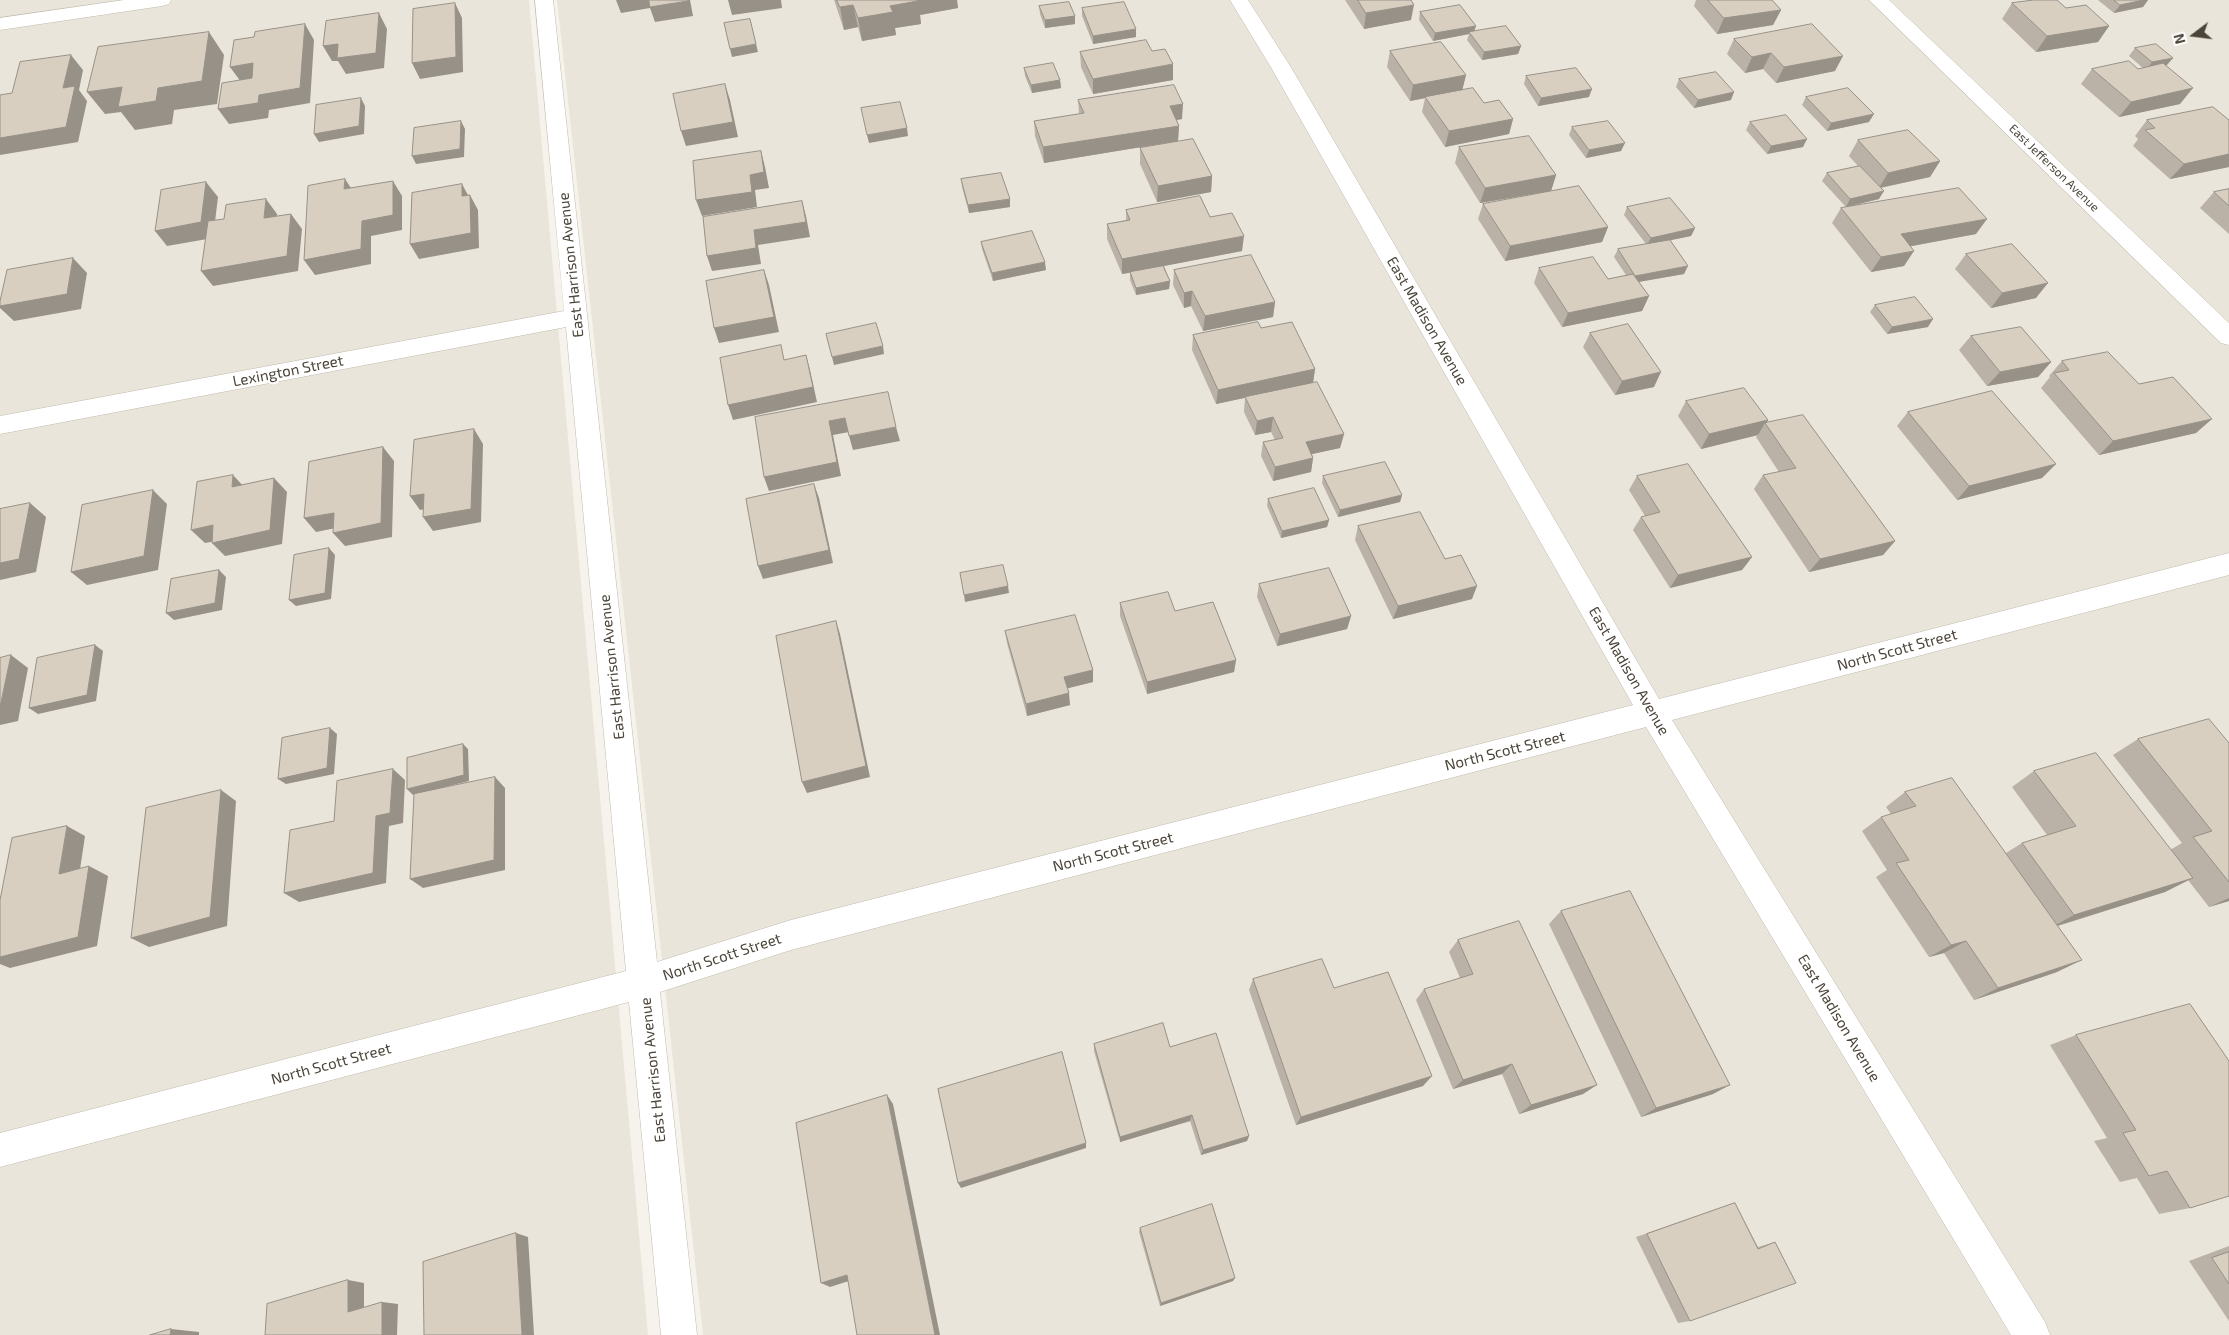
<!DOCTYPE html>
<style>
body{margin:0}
#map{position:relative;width:2229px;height:1335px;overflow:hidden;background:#f6f3ec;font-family:"Exo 2",sans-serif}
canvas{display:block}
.north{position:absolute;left:2169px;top:10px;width:50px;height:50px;-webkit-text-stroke:4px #fff;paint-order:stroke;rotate:255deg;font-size:14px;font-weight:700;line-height:20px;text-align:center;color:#4b4439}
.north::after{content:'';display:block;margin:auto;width:18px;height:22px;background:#4b4439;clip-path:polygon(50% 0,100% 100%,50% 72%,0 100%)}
</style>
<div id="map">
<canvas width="2229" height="1335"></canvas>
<div class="north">N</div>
</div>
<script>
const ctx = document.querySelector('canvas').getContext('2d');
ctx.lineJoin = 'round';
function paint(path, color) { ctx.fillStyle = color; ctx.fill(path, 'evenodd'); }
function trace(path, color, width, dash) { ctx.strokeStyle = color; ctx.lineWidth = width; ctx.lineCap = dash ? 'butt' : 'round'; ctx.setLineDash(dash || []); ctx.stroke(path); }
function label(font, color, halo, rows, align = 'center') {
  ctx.font = font + ' "Exo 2",sans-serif'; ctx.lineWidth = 4; ctx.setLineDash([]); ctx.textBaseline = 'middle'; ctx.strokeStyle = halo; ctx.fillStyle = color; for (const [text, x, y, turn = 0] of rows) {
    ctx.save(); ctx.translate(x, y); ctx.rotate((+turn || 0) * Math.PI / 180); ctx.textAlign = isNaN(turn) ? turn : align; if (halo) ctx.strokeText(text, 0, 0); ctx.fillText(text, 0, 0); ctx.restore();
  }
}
paint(new Path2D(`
 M0,0H529L648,1335H0Z
 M557,0H2229V1335H703Z`), '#eae5da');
const minor = new Path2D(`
 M124,0H171L169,4L162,6L0,30V18Z
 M535,0H553L657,962L791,920L1633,705L1272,69L1230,0H1248L1292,69L1659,699L2229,553V575L1672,720L2045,1322L2050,1335H2011L1646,727L791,950L660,992L697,1335H661L629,1002L0,1167V1133L626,971L566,327L0,434V416L564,311Z
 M1869,0H1889L2229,323V345L2221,343Z`);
trace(minor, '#c2bbae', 1);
paint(minor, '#fff');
paint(new Path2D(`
 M834,0H957L958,8L920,15L921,24L895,28L896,35L862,41L858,27L844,30Z
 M1345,0H1411V20L1364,29Z
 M1696,0H1772L1781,10L1773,25L1717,34L1694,6Z
 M2098,0H2148L2143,7L2114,13Z
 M2012,3L2066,8L2109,26L2098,42L2036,52L2002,19Z
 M1039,6L1075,16V24L1045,28L1040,14Z
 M1082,8L1136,29V37L1093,44L1082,16Z
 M1420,12L1476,26L1474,31L1521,46L1518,54L1482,60L1467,40L1469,34L1433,41L1419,20Z
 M1734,39L1835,71L1776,83L1763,69L1745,73L1727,54Z
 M2135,48L2173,58L2166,66L2180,104L2119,117L2081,84L2092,69H2138L2143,68L2129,56Z
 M1152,51L1173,80L1093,94L1081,67L1080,52Z
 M1390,51L1466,75L1462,90L1513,119L1509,134L1445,147L1422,112L1425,98L1410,101L1387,67Z
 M1024,68L1060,80L1061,88L1032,93L1025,76Z
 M1526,76L1589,97L1538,106L1524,84Z
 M1679,79L1731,100L1694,108L1676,87Z
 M1806,97L1869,122L1827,131L1802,105Z
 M1078,100L1182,119L1177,120L1179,126L1178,141L1044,163L1035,136L1034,121L1079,114Z
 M2147,120H2229V167L2170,179L2133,146L2138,139L2135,136Z
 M1750,122L1803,147L1767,154L1746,130Z
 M1572,127L1621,151L1586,158L1569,135Z
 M1858,140L1940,161L1930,177L1880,188L1879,199L1846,207L1822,181L1827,173L1858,166L1849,156Z
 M1459,147L1556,175L1551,191L1480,203L1455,163Z
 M1140,148L1212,176L1211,192L1157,202L1140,164Z
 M961,179L1010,207L969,213L962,187Z
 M2229,189V234L2200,208L2214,192Z
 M1483,204L1608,227L1602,242L1505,261L1478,219Z
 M1627,207L1695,228L1691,236L1671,240L1684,274L1639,282L1649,296L1642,311L1562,327L1534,283L1539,268L1608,279L1626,275L1614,257L1618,249L1646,244L1624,215Z
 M1841,208L1976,234L1910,246L1904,266L1871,272L1832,223Z
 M1126,210L1210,217L1242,251L1164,266L1170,281L1169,289L1136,295L1130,280V273L1122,274L1107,239V224L1126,220Z
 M981,242L1046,270L993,281L982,249Z
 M1966,254L2036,298L1991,308L1955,269Z
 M1174,270L1275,302L1273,317L1203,331L1191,306L1184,308L1173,285Z
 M1875,305L1928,327L1887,334L1870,312Z
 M1261,328L1315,369L1313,383L1344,434L1340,448L1312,454L1313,458L1311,472L1273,481L1261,456L1263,442L1275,440L1271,432L1255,435L1244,412L1245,398L1216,404L1192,350L1193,335Z
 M1590,333L1654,387L1615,395L1583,347Z
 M1971,336L2051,362L2038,377L1987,386L1959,350Z
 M2062,361L2139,384L2196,433L2099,455L2041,388L2050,377L2049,376Z
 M1686,401L1768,420L1767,423L1895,541L1883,555L1809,572L1754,489L1763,475L1779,472L1756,437L1758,435L1701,449L1678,416Z
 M1908,412L2042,478L1957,500L1897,426Z
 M1323,476L1402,495L1400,502L1338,517L1322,483Z
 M1637,476L1752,557L1742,570L1670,588L1633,530L1641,517L1645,516L1629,490Z
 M1268,499L1329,520L1327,527L1281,538L1267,506Z
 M1358,526L1445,559L1472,599L1393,619L1355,540Z
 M1259,584L1351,616L1347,629L1277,646L1257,597Z
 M1120,603L1175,611L1236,660L1234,672L1147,694L1120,616Z
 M1005,631L1093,670V682L1067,688L1070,705L1027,716L1007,643Z
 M2138,739L2229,743V901L2209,907L2188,880L2165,892L2058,926L2057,972L1974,1000L1944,953L1929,957L1876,877L1887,870L1862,831L1881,817L1891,814L1886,807L1905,792L2006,853L2022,843L2047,835L2012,787L2034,771L2170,850L2182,843L2113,755Z
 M1561,911L1713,1094L1641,1117L1549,924Z
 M1458,940L1583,1094L1519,1114L1502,1074L1453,1089L1416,1000L1424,989L1460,978L1449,952Z
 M1253,979L1334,988L1423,1086L1296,1125L1249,990Z
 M2076,1035L2229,1061L2190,1208L2159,1214L2137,1178L2120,1182L2094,1141L2107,1138L2050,1045Z
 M1094,1044L1170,1047L1249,1136L1247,1141L1201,1155L1190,1121L1120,1142L1094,1051Z
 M1735,1203L1758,1247L1775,1242L1690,1321L1678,1323L1636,1237Z
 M1140,1228L1233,1281L1160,1306L1139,1232Z
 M2229,1246V1321L2189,1261Z`), '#bab2a6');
paint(new Path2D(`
 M616,0H690L693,16L655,22L650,8L621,13Z
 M728,0H781L782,8L732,15Z
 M915,0H957L958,8L920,15L921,24L895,28L896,35L862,41L858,18L890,6Z
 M2144,0H2148L2143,7L2114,13L2120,5Z
 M455,3L462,18L463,72L420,79L412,63Z
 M853,5L858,27L844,30L840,7Z
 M1414,5L1411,20L1364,29L1366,13Z
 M1781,10L1773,25L1717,34L1724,18Z
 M379,13L387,29L384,68L346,74L338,61H332L323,46Z
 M1075,16V24L1045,28V20Z
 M750,19L758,52L732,57L730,49Z
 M305,24L314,40L310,103L269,110L268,118L229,124L218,109L259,95Z
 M1476,26L1473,34L1469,32V34L1433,41L1435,33Z
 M2109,26L2098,42L2036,52L2047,36Z
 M1136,29V37L1093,44V36Z
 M209,32L224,55L217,104L174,110L172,124L135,130L121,112L105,114L87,92L122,87L158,88Z
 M1521,46L1518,54L1482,60L1484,52Z
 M1771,53L1763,69L1745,73L1752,57Z
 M71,55L83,70L79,90L87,101L78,142L0,155V138L63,88Z
 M1843,56L1835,71L1776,83L1784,67Z
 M2173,58L2166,66L2146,70L2152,62Z
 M253,63L263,79L241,82L230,67Z
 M1173,64V80L1093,94V79Z
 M1466,75L1462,91L1410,101L1413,85Z
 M1060,80L1061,88L1032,93L1031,85Z
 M725,84L730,100L738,137L686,146L681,131Z
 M2193,88L2180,104L2119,117L2131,102Z
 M1592,89L1589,97L1538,106L1541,98Z
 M1734,92L1731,100L1694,108L1698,100Z
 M361,98L365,106L364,134L319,142L314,134Z
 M1183,104L1182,119L1170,121V106Z
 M1874,114L1869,122L1827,131L1831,123Z
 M1513,119L1509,134L1445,147L1449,131Z
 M461,121L465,129L464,157L416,164L412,156Z
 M1179,126L1178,141L1044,163L1043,147Z
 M907,128L908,136L869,143L867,135Z
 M1807,139L1803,147L1767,154L1771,146Z
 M1625,143L1621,151L1586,158L1589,150Z
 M761,151L765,167L769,188L755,190L757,207L702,216L696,200L750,175Z
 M2229,154V167L2170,179L2184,164Z
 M1940,161L1930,177L1879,188L1888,173Z
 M1556,175L1551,191L1480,203L1485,188Z
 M1212,176L1211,192L1157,202L1158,186Z
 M345,179L355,194L344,189Z
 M393,181L402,196V230L371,236V264L315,275L304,260L362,221Z
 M206,182L218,197L213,238L167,246L155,231Z
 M462,184L470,199L462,196Z
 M1884,191L1879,199L1846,207L1850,199Z
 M470,195L478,210L479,248L419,259L410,244Z
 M266,199L277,214L275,234L264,218Z
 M1010,199V207L969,213L968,205Z
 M802,201L806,216L810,237L758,245L761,264L712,271L707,256L754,230Z
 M291,214L302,229L298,271L213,286L201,271Z
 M1987,219L1976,234L1891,250L1901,234Z
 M1608,227L1602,242L1505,261L1510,246Z
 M1695,228L1691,236L1647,245L1651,238Z
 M1244,236L1242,251L1122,274V259Z
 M1914,251L1904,266L1871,272L1881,257Z
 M73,258L87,273L81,309L14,321L0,308V306Z
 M1045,262L1046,270L993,281L992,273Z
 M1688,266L1684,274L1632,283L1635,276Z
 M764,270L769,285L779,332L719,343L714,328Z
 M1170,281L1169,289L1136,295V288Z
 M2048,283L2036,298L1991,308L2002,293Z
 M1192,291L1191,306L1184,308V293Z
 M1649,296L1642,311L1562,327L1568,313Z
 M1275,302L1273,317L1203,331L1205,316Z
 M1933,319L1928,327L1887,334L1892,327Z
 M883,346L884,354L834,365L832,357Z
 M806,355L810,370L817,402L733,420L728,405Z
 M2051,362L2038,377L1987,386L2000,372Z
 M1315,369L1313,383L1216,404L1218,390Z
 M1661,372L1654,387L1615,395L1622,381Z
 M1273,417L1271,432L1255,435L1257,421Z
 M845,418L849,432L833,435L841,476L769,491L764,477L829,421Z
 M2212,419L2196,433L2099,455L2113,441Z
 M1768,420L1766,424L1765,423L1758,435L1701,449L1709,434Z
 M896,427L900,441L853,450L849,436Z
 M474,429L483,444L481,522L433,531L423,517Z
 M1344,434L1340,448L1303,456L1306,442Z
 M383,447L394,461L392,537L345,546L333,533Z
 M1313,458L1311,472L1273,481L1275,467Z
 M2056,464L2042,478L1957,500L1969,486Z
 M233,475L246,489L232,487Z
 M274,478L287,492L282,544L225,556L212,543Z
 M814,484L819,498L833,563L763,579L758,566Z
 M153,490L167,504L158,570L87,585L71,572Z
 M424,494L434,507L420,510L410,496Z
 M1402,495L1400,502L1338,517L1340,510Z
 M30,503L46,517L36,572L0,580V563Z
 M334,513L346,526L316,532L304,518Z
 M1329,520L1327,527L1281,538L1282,531Z
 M213,525L227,539L205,543L191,530Z
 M1895,541L1883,555L1809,572L1820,559Z
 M329,548L335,555L331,599L296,606L289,600Z
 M1752,557L1742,570L1670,588L1678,575Z
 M219,570L226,577L222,610L174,620L166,613Z
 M1008,586L1009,593L965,602L964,595Z
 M1477,586L1472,599L1393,619L1398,606Z
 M1351,616L1347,629L1277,646L1280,634Z
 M836,621L840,634L870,777L807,793L802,782Z
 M95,645L103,651L96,701L38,714L29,708Z
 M11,655L28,668L18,721L0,725V707Z
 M1236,660L1234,672L1147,694V682Z
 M1093,670V682L1065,689L1064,677Z
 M1069,693L1070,705L1027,716L1026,704Z
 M330,728L337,734L334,774L286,784L278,779Z
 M463,744L468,749L469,781L413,795L407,789Z
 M393,769L405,780L403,823L389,826L386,883L299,902L284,893L376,816Z
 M495,777L505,788V870L423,888L410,879Z
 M221,790L236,801L227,926L149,947L131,938Z
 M67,826L85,836L78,883L59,874Z
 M89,866L108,876L97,946L10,968L0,964V957Z
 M2193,878L2165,892L2050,928L2074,915Z
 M2229,898V901L2209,907Z
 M1966,941L1944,953L1929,957L1951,945Z
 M2082,960L2057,972L1974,1000L1998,988Z
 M1512,1064L1502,1074L1453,1089L1463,1080Z
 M1432,1076L1423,1086L1296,1125L1301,1117Z
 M1597,1085L1583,1094L1519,1114L1531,1105Z
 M1730,1085L1713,1094L1641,1117L1656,1108Z
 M887,1095L893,1104L940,1335H935Z
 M1192,1115L1190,1121L1120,1142V1137Z
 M1249,1136L1247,1141L1201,1155L1203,1150Z
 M1086,1143V1148L961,1188L958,1183Z
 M516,1233L528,1237L534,1335H522Z
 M847,1275L855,1279L830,1287L821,1283Z
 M1235,1278L1233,1281L1160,1306L1161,1303Z
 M348,1280L364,1283V1314L348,1312Z
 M382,1302L398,1304L397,1335H382Z
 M171,1329L199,1332V1335H170Z`), '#979187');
const building = new Path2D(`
 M649,0H688V1L650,7Z
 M837,0H917L918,1L890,6L893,12L858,18L853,5L840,7Z
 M1358,0H1411L1414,5L1366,13Z
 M1708,0H1772L1781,10L1724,18Z
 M2034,0H2057L2066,8L2086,5L2109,26L2047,36L2012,3Z
 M2114,0H2144L2120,5Z
 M1069,2L1075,16L1045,20L1039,6Z
 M1124,2L1136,29L1093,36L1082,8Z
 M455,3L456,57L412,63L413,9Z
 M1460,5L1476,26L1435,33L1420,12Z
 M379,13L376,53L337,58L338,44L323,46L326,21Z
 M750,19L756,44L730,49L724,23Z
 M305,24L300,88L259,95L258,103L218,109L222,83L252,78L253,63L230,67L234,40L254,37L255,32Z
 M1812,24L1843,56L1784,67L1771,53L1752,57L1734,39Z
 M1506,26L1521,46L1484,52L1469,32Z
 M209,32L202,81L158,88L156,101L118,107L122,87L87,92L98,47Z
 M1146,40L1152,51L1165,49L1173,64L1093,79L1080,52Z
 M1441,42L1466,75L1413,85L1390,51Z
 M2156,44L2173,58L2152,62L2135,48Z
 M71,55L63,88L75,86L66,127L0,138V95L12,93L20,62Z
 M2129,61L2138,69L2163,63L2193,88L2131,102L2092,69Z
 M1053,63L1060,80L1031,85L1024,68Z
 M1576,68L1592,89L1541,98L1526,76Z
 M1716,72L1734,92L1698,100L1679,79Z
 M725,84L733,122L681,131L673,94Z
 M1174,85L1183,104L1170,106L1179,126L1043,147L1034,121L1084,113L1078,100Z
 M1473,88L1484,103L1499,100L1513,119L1449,131L1425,97Z
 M1848,88L1874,114L1831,123L1806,97Z
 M361,98L359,126L314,134L316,105Z
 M900,102L907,128L867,135L861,108Z
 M2213,107L2229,120V154L2184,164L2145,130L2155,128L2147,120Z
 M1786,115L1807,139L1771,146L1750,122Z
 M461,121L460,149L412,156L414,128Z
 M1608,121L1625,143L1589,150L1572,127Z
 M1908,130L1940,161L1888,173L1858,140Z
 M1529,136L1556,175L1485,188L1459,147Z
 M1193,139L1212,176L1158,186L1140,148Z
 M761,151L764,172L750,175L752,192L696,200L693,161Z
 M1860,166L1884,191L1850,199L1827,173Z
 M1001,173L1010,199L968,205L961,179Z
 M345,179L344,189L393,181V215L362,221L361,249L304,260L308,186Z
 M206,182L201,222L155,231L161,190Z
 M462,184V196L470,195L471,233L410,244L412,193Z
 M1579,186L1608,227L1510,246L1483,204Z
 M1959,188L1987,219L1901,234L1914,251L1881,257L1841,208Z
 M2229,189V206L2214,192Z
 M1200,196L1210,217L1232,213L1244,236L1122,259L1107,224L1130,220L1126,210Z
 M1670,198L1695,228L1651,238L1627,207Z
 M266,199L264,218L291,214L287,256L201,271L208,221L224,219L226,205Z
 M802,201L806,222L754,230L756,248L707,256L703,217Z
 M1032,231L1045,262L992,273L981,242Z
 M1670,240L1688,266L1635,276L1618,249Z
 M2012,244L2048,283L2002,293L1966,254Z
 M1251,255L1275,302L1205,316L1192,291L1184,293L1174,270Z
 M1593,257L1608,279L1633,274L1649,296L1568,313L1539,268Z
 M73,258L67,294L0,306V301L7,270Z
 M1163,266L1170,281L1136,288L1130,272Z
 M764,270L774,317L714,328L706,281Z
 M1915,297L1933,319L1892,327L1875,305Z
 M1258,322L1261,328L1292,322L1315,369L1218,390L1193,335Z
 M876,323L883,346L832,357L826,334Z
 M1628,324L1661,372L1622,381L1590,333Z
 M2021,327L2051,362L2000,372L1971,336Z
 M781,345L784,360L806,355L813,387L728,405L720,358Z
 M2108,352L2139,384L2173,377L2212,419L2113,441L2054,373L2069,370L2062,361Z
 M1317,382L1344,434L1306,442L1313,458L1275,467L1263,442L1283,438L1273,417L1257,421L1245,397Z
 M1744,388L1768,420L1709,434L1686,401Z
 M1992,391L2056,464L1969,486L1908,412Z
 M888,392L896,427L849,436L845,418L829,421L837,462L764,477L755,417Z
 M1803,415L1895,541L1820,559L1763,475L1796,468L1765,423Z
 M474,429L471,509L423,517L424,494L410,496L414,440Z
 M383,447L381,523L333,533L334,513L304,518L309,462Z
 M1385,462L1402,495L1340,510L1323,476Z
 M1688,464L1752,557L1678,575L1641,517L1660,512L1637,476Z
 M233,475L232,487L274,478L270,530L212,543L213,525L191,530L197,482Z
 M814,484L829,550L758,566L746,499Z
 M1314,488L1329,520L1282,531L1268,499Z
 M153,490L144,556L71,572L82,505Z
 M30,503L19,559L0,563V509Z
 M1420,512L1445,559L1461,555L1477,586L1398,606L1358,526Z
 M329,548L325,593L289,600L294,555Z
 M1003,565L1008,586L964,595L960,573Z
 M1329,568L1351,616L1280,634L1259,584Z
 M219,570L215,603L166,613L171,579Z
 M1168,592L1175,611L1213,602L1236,660L1147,682L1120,603Z
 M1075,615L1093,670L1064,677L1069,693L1026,704L1005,631Z
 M836,621L866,766L802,782L776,636Z
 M95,645L87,695L29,708L37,658Z
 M11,655L0,707V658Z
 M2209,719L2229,743V882L2193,837L2212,831L2138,739Z
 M330,728L327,768L278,779L282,738Z
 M463,744L464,775L407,789V758Z
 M2096,753L2193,878L2074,915L2022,843L2076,826L2034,771Z
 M393,769L390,813L376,816L373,873L284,893L290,830L334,821L337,781Z
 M495,777L494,860L410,879L414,794Z
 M1952,778L2082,960L1998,988L1966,941L1951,945L1896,863L1909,860L1881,817L1916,806L1905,792Z
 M221,790L210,917L131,938L146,808Z
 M67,826L59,874L89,866L78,937L0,957V900L12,838Z
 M1630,891L1730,1085L1656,1108L1561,911Z
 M1519,921L1597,1085L1531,1105L1512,1064L1463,1080L1424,989L1473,974L1458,940Z
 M1322,959L1334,988L1388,972L1432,1076L1301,1117L1253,979Z
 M2190,1004L2229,1061V1196L2190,1208L2167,1171L2149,1176L2123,1133L2136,1130L2076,1035Z
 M1163,1023L1170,1047L1216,1033L1249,1136L1203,1150L1192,1115L1120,1137L1094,1044Z
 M1062,1052L1086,1143L958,1183L938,1089Z
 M887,1095L935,1335H857L847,1275L821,1283L796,1123Z
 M1735,1203L1758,1249L1775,1242L1796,1283L1690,1321L1647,1234Z
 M1212,1204L1235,1278L1161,1303L1140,1228Z
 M516,1233L522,1335H424L423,1262Z
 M2229,1252V1284L2212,1258Z
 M348,1280V1312L382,1302V1335H265L267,1304Z
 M171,1329L170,1335H150Z`);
paint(building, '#d8cfc1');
trace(building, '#979187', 1);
label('12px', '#4b4439', '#fff', [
 ["East Jefferson Avenue",2054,168,44]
]);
label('15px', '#4b4439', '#fff', [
 ["East Harrison Avenue",571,265,-96],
 ["East Madison Avenue",1427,321,60],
 ["Lexington Street",288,371,-11],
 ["North Scott Street",1897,650,-15],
 ["East Harrison Avenue",612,667,-96],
 ["East Madison Avenue",1629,671,60],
 ["North Scott Street",1505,751,-14],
 ["North Scott Street",1113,852,-14],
 ["North Scott Street",722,957,-18],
 ["East Madison Avenue",1839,1018,59],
 ["North Scott Street",331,1064,-15],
 ["East Harrison Avenue",653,1070,-96]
]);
</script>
